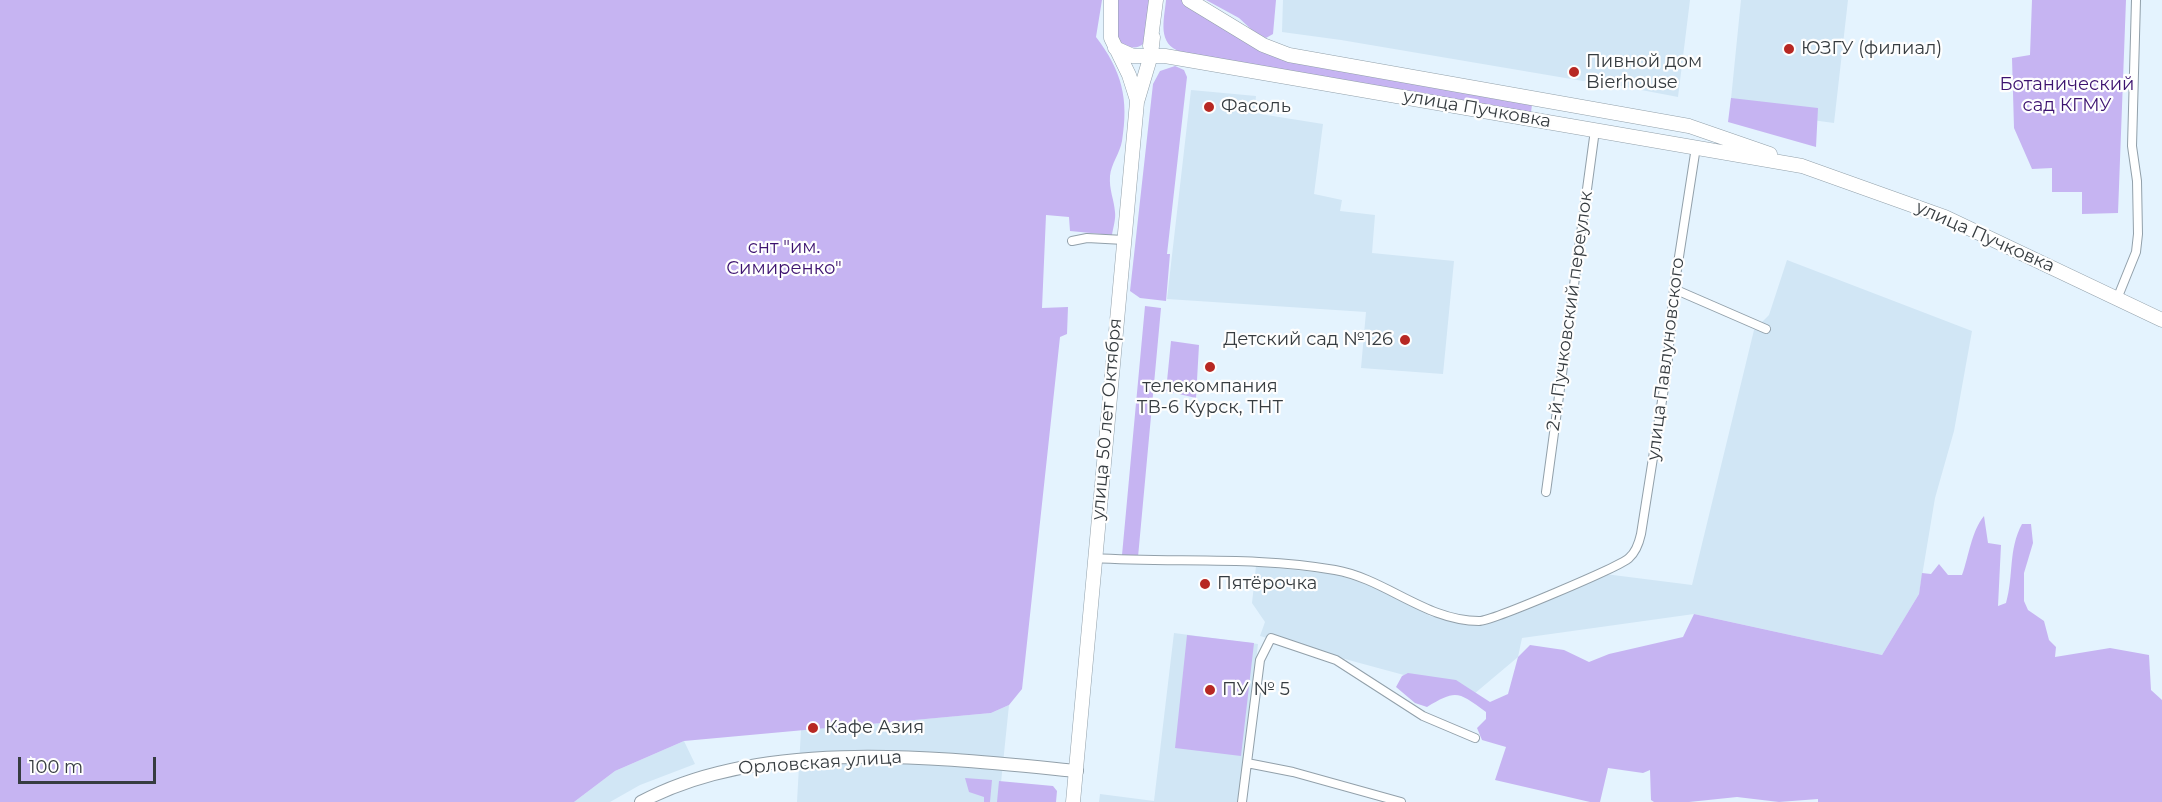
<!DOCTYPE html>
<meta charset="utf-8">
<style>
body{margin:0}
#map{position:relative;width:2162px;height:802px;overflow:hidden;background:#e4f3fe;font-family:Montserrat,sans-serif}
canvas{display:block}
.scale{position:absolute;left:18px;top:757px;width:138px;height:27px;box-sizing:border-box;border:3px solid #363c40;border-top:0;padding-left:8px;font-size:18px;line-height:21px;white-space:nowrap;color:#363c40;-webkit-text-stroke:4px #fefefe;paint-order:stroke}
</style>
<div id="map">
<canvas width="2162" height="802"></canvas>
<div class="scale">100 m</div>
</div>
<script>
const ctx = document.querySelector('canvas').getContext('2d');
ctx.lineJoin = 'round';
function paint(path, color) { ctx.fillStyle = color; ctx.fill(path, 'evenodd'); }
function trace(path, color, width, dash) { ctx.strokeStyle = color; ctx.lineWidth = width; ctx.lineCap = dash ? 'butt' : 'round'; ctx.setLineDash(dash || []); ctx.stroke(path); }
function label(font, color, halo, rows, align = 'center') {
  ctx.font = font + ' Montserrat,sans-serif'; ctx.lineWidth = 4.5; ctx.setLineDash([]); ctx.textBaseline = 'middle'; ctx.strokeStyle = halo; ctx.fillStyle = color; for (const [text, x, y, turn = 0] of rows) {
    ctx.save(); ctx.translate(x, y); ctx.rotate((+turn || 0) * Math.PI / 180); ctx.textAlign = isNaN(turn) ? turn : align; if (halo) ctx.strokeText(text, 0, 0); ctx.fillText(text, 0, 0); ctx.restore();
  }
}
paint(new Path2D(`
 M1283,0H1690L1678,97L1589,80L1583,81L1341,40L1282,32Z
 M1741,0H1848L1834,123L1730,109Z
 M1191,90L1256,96L1254,113L1323,124L1314,194L1342,200L1340,211L1375,215L1372,253L1454,261L1443,374L1361,368L1366,312L1167,299Z
 M1787,260L1972,331L1954,431L1935,498L1919,594L1882,655L1694,614L1522,638L1518,657L1474,694L1260,636L1265,622L1252,603L1256,566L1335,574L1386,591L1430,616L1485,625L1605,574L1692,585L1754,330L1769,315Z
 M1174,633L1258,644L1240,802H1099L1100,794L1154,801Z
 M1009,705L999,802H797L801,730L991,713Z
 M684,741L695,764L640,785L610,802H574L615,771Z`), '#d1e6f5');
paint(new Path2D(`
 M0,0H1102L1096,37C1122,71 1129,99 1122,141C1120,153 1111,164 1110,176C1109,190 1114,199 1115,212C1116,219 1113,228 1112,235L1070,231L1069,217L1046,215L1042,308L1068,307L1067,334L1060,337L1022,689L1009,705L991,713L684,741L615,771L574,802H0Z
 M1118,0H1150L1144,43C1136,51 1128,47 1119,43L1114,32Z
 M1166,0H1183L1252,44L1532,105L1531,112L1181,52C1157,44 1164,21 1166,0Z
 M1206,0H1276L1273,34L1266,38L1253,31L1239,18Z
 M2032,0H2126L2118,213L2082,214V192H2052V168L2032,169L2014,128L2012,58L2030,55Z
 M1175,66L1184,70L1187,77L1167,254H1170L1166,301L1140,298L1130,291L1153,84L1160,71Z
 M1731,98L1818,108L1816,147L1728,122Z
 M1145,306L1161,308L1138,557L1122,555Z
 M1171,341L1199,345L1196,398L1166,391Z
 M1984,516L1988,543L2001,545L1998,606L2006,603C2014,575 2008,550 2022,524H2031L2033,543L2024,573V601L2028,610L2044,621L2049,640L2056,647L2055,657L2110,648L2149,655L2151,690L2162,700V802H1818V799L1779,802L1737,797L1689,802H1654L1651,800L1650,770L1643,773L1608,768L1600,802H1590L1495,780L1506,747L1482,740L1477,728L1486,719V712C1458,692 1457,689 1427,707L1415,703L1396,687L1402,676L1408,673L1456,680L1490,702L1508,694L1518,657L1530,645L1564,650L1589,662L1609,654L1683,637L1694,614L1882,655L1919,594L1922,573L1931,574L1939,564L1948,575H1962C1969,556 1971,532 1984,516Z
 M1187,635L1254,643L1241,756L1175,748Z
 M965,778L992,780L990,802H984V797L969,792Z
 M999,781L1053,786L1057,791L1056,802H997Z`), '#c6b4f2');
const street = new Path2D(`
 M1072,241L1087,238L1124,240
 M1674,289L1766,329
 M2117,299L2136,252L2138,234L2137,181L2132,146L2136,0
 M1546,492L1595,130
 M1094,558C1174,563 1256,556 1335,570C1386,579 1426,621 1479,621C1492,621 1619,567 1629,558C1636,552 1639,543 1641,534L1667,369L1674,289L1696,147
 M1247,763L1293,772L1401,802
 M1242,802L1260,660L1271,638L1336,660L1423,716L1475,738`);
const secondary = new Path2D(`
 M641,802C763,736 943,758 1077,771`);
const primary = new Path2D(`
 M1111,0V38L1129,75L1137,100
 M1189,0L1263,45L1289,55L1689,126L1770,154
 M1150,46L1156,0
 M1115,48L1133,56H1165L1802,166L1945,217L2162,320
 M1073,802L1137,102L1151,55L1153,37`);
trace(street, '#92a0aa', 10);
trace(secondary, '#92a0aa', 14);
trace(primary, '#92a0aa', 15);
trace(street, '#fff', 8);
trace(secondary, '#fff', 12);
trace(primary, '#fff', 14);
for (const [x, y, r, color] of [
 [1789,49,6,"#b72823"],
 [1574,72,6,"#b72823"],
 [1209,107,6,"#b72823"],
 [1405,340,6,"#b72823"],
 [1210,367,6,"#b72823"],
 [1205,584,6,"#b72823"],
 [1210,690,6,"#b72823"],
 [813,728,6,"#b72823"]
]) { const dot = new Path2D(); dot.arc(x, y, r, 0, 2 * Math.PI); ctx.fillStyle = color; ctx.fill(dot); trace(dot, '#fefefe', 2); }
label('18px', '#363c40', '#fefefe', [
 ["ЮЗГУ (филиал)",1801,49],
 ["Пивной дом",1586,62],
 ["Bierhouse",1586,83],
 ["Фасоль",1221,107],
 ["Детский сад №126",1393,340,"right"],
 ["телекомпания",1210,387,"center"],
 ["ТВ-6 Курск, ТНТ",1210,408,"center"],
 ["Пятёрочка",1217,584],
 ["ПУ № 5",1222,690],
 ["Кафе Азия",825,728]
], 'left');
label('18px', '#3c126f', '#fefefe', [
 ["Ботанический",2067,85],
 ["сад КГМУ",2067,106],
 ["снт \"им.",784,248],
 ["Симиренко\"",784,269]
]);
label('18px', '#363c40', '#fefefe', [
 ["улица Пучковка",1477,109,10],
 ["улица Пучковка",1985,237,24],
 ["2-й Пучковский переулок",1570,311,-82],
 ["улица Павлуновского",1666,359,-83],
 ["улица 50 лет Октября",1107,419,-85],
 ["Орловская улица",820,763,-4]
]);
</script>
